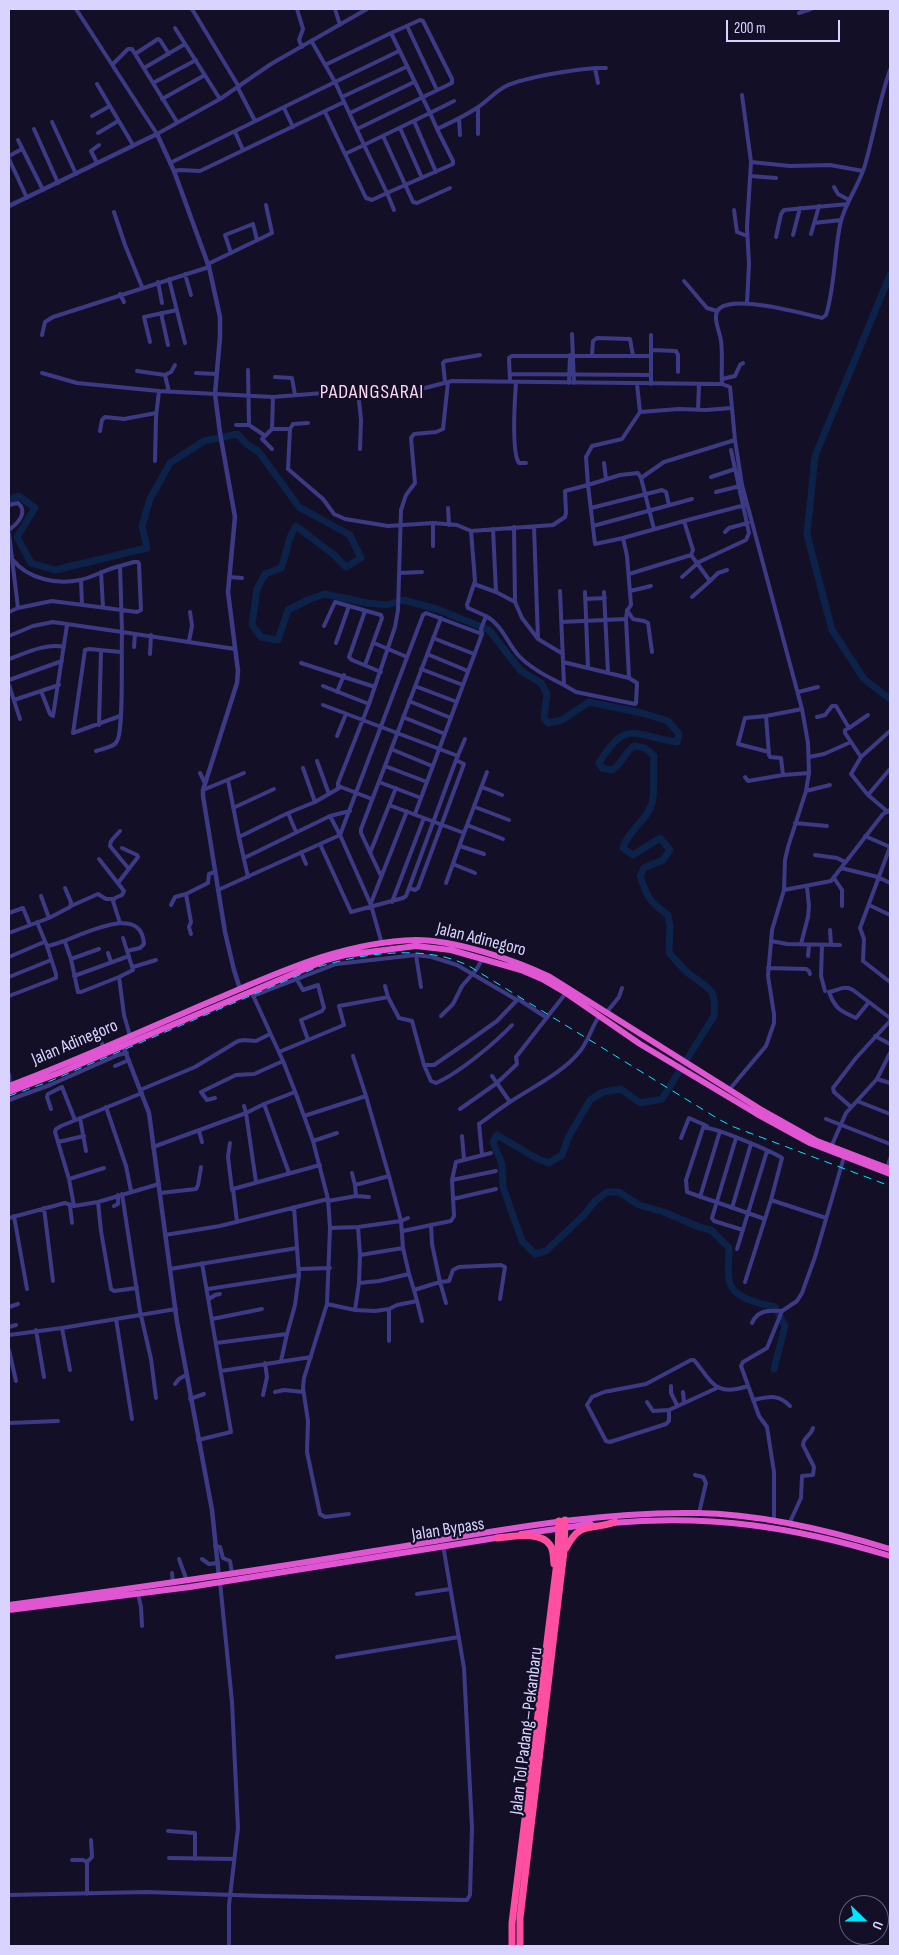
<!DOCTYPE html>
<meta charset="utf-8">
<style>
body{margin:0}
#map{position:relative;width:899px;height:1955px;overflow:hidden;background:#130f26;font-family:"Sofia Sans Condensed",sans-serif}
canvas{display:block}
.frame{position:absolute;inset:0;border:10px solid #d9d4ff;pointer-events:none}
.north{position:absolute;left:839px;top:1895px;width:50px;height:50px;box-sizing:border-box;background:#130f26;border:1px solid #625e7d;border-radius:50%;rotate:112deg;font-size:14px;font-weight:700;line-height:20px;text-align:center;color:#d9d4ff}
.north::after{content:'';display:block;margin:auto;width:18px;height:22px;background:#00e5ff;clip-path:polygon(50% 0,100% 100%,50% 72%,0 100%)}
.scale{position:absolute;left:726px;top:20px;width:114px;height:22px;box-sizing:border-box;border:2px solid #d9d4ff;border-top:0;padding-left:6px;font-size:15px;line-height:18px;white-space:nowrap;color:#d9d4ff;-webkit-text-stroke:4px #130f26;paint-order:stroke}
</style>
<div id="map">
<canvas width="899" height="1955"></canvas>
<div class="frame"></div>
<div class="north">U</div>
<div class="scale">200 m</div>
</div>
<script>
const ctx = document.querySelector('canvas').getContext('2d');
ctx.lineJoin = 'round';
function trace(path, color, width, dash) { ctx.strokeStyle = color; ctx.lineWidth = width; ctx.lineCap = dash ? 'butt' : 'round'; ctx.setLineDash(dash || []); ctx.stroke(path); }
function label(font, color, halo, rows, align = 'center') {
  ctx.font = font + ' "Sofia Sans Condensed",sans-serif'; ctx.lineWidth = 4.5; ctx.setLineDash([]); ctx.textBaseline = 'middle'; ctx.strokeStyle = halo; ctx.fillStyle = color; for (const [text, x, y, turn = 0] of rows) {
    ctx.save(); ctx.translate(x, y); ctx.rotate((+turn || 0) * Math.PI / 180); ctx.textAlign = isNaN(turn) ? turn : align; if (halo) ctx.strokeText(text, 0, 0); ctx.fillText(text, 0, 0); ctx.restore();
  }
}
trace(new Path2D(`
 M890,275L815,456L807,535L832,630L864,679L890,699
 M9,500L19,496L35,508L17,537L31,563L55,570L147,548L142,526L150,499L170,463L204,441L237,434L248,445L259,452L299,507L350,535L361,558L346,567L333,554L296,526C286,540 288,552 281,568L265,574L257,589L252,625L261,637L278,640L288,610L310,599L325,594L367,603L387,605L403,600L437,609L489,630L521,671L541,683L547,694L544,718L548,723L562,720L589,702L642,713L668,721L679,734L677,742C635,736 626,718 599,763L602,768L612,770C622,764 624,753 634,746L645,748L654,756C653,768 655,793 652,803C647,821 627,831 623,848L633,855L660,838L670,850L663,860L644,868L640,876C647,897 650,902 668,915L670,926L669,953C675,959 681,967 688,973C708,989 717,987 714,1016L662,1099L640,1103L621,1089L603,1092L590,1100L568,1138L562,1155L549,1163L538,1159L497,1135L493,1142L502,1164L503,1187L522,1241L535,1254L546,1251L584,1215L595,1201L607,1192H619L639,1205L664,1212L699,1227L711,1230L729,1248C729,1258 727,1270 729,1280C732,1299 760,1303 775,1307L785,1326L774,1369`), '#0c2248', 7);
trace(new Path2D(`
 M76,9L157,134L220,99L271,64L367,9
 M192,9L239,87
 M297,9L303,29L299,40L302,47
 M335,9L340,25
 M799,13L811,9
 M407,26L437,90
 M175,28L220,99
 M312,42L335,82L399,51
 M135,54L158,39L160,40L169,54
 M113,64L128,49H132L177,122
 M325,65L391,33L430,113L454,101
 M144,68L185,44
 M595,68L598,83
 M153,83L196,60
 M97,84L133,145
 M238,88L255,121
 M742,95L751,162
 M342,97L406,67
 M162,99L205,75
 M284,108L293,127
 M325,112L345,154L364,145L387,193L453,164V161L437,129
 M350,113L414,82
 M92,116L110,106
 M459,118L460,135
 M414,121L436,172
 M52,122L76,174
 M400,128L422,178
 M34,129L58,183
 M357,129L452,83V79L423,21L420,20L391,33
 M235,132L243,150
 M98,133L118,121
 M478,134V107
 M383,136L413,202L417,203L450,188
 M18,140L43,190
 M345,154L366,198L372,200L387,193L394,210
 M9,156L22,149
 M9,159L27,198
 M97,163L91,151L99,145
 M170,163L335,82L364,145L430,113L437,129C450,123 463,117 475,109C487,102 494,92 506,86C525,77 586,67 606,68
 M174,171L180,170L200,171L344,102
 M750,176L776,178
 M834,187L838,194L849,200
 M734,210L737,232L747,236
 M114,212L125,245L142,287
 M814,223L841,220
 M811,234L819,206
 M793,235L800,208
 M776,237L781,214L784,210L848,204
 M231,253L225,235L253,224L257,240
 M208,264L272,233L266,205
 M185,274L191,295
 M169,279L185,343
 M684,281L707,308L717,311
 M158,282L162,303
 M120,294L124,302
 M747,303L749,264L747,227L751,162L790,166L830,165L863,171
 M161,313L168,345
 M572,334L574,383
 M42,335L45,322L53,317L209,267
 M150,342L144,317L177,310
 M651,350L676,351L678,355V372
 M592,355L593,341L597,338L630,339L633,356
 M248,370L249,425
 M137,371L165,375L169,392
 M42,373L77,383L159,391L273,397L348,391L417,390L452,381L722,384C721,370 723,355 721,341C720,333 715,323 716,315C718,289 807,315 822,318L826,315C835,286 834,255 840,225C844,204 859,186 865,165C874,134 879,101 890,70
 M196,373L216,374
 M510,374L651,375
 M165,375L171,372L175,365
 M275,377L292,378L295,395
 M722,379L735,376L740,365L743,363
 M510,381L509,358L512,356H651
 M445,382L443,363L445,361L480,355
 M516,382C515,397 511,452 519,463H526
 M569,383L570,355
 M651,384V335
 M722,384L730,387L735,440L742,485L802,709L808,743L809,773L806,791L788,847L785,860L784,890L772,930L768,976L774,1014V1023L766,1046L729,1090
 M358,391L361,420L360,449
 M698,410L699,384
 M640,412L679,409L706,410L732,408
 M236,425H249L264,435
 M272,429H290L288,469L323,499L334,514L345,519L388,526L433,523L457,525L471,531L475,581L467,605L468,608L486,616
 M290,429L293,424L308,423
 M100,431L102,420L105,417L124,419L156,413
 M272,449L262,439L272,429L273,397
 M155,461L156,417L159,391
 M604,463L606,479
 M711,477L735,469
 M716,492L740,486
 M9,505L18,503C29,512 17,524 9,530
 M448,508L449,525
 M591,508L662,490L666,492L669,505
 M684,521L745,505
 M433,523V546
 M593,526L692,499
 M514,527L515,602
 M534,527L538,639
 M493,529L496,592
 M654,529L641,478L664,462L735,440
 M471,531L553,525L565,517L566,513L565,491L588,485L586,457L592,446L622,439L640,412L637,384
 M725,532L729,528L748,523
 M9,534L18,608L52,601L137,612L141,610L139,564L138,562H134L120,566
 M623,538L684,521L693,550L691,555
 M101,572L103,607
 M399,573L422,572
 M629,574L691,555L710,581L692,597
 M229,577L242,578
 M682,577L699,562L746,540L749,533L731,450
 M81,580L82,605
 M710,581L718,573L727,570
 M474,584L496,592L515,602L522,618L538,639L563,654
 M630,591L651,586
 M585,592L588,668
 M604,592L608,673
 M585,599L605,598
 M627,610L633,619L644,621L648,623L652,652
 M365,611L349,657L352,660L381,672
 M9,612L18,608
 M561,622L626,619
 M324,626L335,602L381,615L382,618L365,665
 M482,634L481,629L486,616C502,625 507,642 518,655C530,668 548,677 564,685L560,591
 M9,636L33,626L53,622L122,632L120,566C106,569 94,577 80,580C57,585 28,579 13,560
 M433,638L474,654
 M189,641L192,626L190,612
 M336,643L349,606
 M374,643L407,657
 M134,647L135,634
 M150,654L151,635
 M427,654L468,671
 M9,659C26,653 45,643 64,647
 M563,662L629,678L626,619L627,611L631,605L627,556L623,538L595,544L588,485L620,475L638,473L641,478
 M301,663L375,687
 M421,669L463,685
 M9,680L62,661
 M9,685L20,719
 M564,685L576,692L635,704L636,703L637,683L629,678
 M323,686L369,704
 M415,686L457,702
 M41,691L50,714L53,716L67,625
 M337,692L344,675
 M798,692L818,687
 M14,700L59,685
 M409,701L451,718
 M323,705L458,756
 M120,716L73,733L85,650L89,649L121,652
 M766,716L769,755L770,757L781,758L783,775L809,773
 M403,717L445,734
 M817,717L825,715L832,706H836L849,728L845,730V733L861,757L851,774L868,795L888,812
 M99,725L101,651
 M849,728L868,715
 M337,736L346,714
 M391,749L432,766
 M96,751C102,749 115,747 117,741C124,730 121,652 122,632L235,649
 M769,752L738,744L745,718L766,716L802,709
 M809,757L824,754L851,742
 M861,757L890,731
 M456,760L464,764L418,888L415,890L409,888L456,760L465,739
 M317,761L329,794
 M385,766L427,782
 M303,768L315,802L341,787L338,786V783L369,704L395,627L398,610L401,510L406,495L415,483L411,438L414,434L436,432L443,429L448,382
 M200,773L205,783
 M745,777L748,781L783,775
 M228,780L239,837
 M379,782L421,798
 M341,787L372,799
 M482,787L502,795
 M203,790L244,773
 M806,791L830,785
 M868,795L890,769
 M389,805L464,833L446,883
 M475,807L509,820
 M233,808L274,789
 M288,813L296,832
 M330,816L350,811
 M795,823L827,826
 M467,825L503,839
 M120,831L111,841L110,846L129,869
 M464,833L487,772
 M865,836L890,847
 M320,844L351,912L403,898L406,896L409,888
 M460,846L484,854
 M890,847L860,928L864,939L863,961L890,982
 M301,852L306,864
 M370,853L396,788
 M815,855L837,858L845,862
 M99,859L124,891L122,895L115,898L113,901L120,923
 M453,864L475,873
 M841,868L878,877L890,883
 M381,876L361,833V829L441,618
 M248,877L239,837L288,813L315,802
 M834,878L842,890V906
 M118,883L138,857L137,855L122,848
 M218,890L340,835L330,816L244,858
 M784,890L831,881L883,814L890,810
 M41,896L49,918
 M392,902L424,818
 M371,903L407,811
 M171,905L175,897L186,894
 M869,905L890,915
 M71,906L98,894L106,899H114
 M9,913L23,908L30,925
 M37,922L47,946C69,944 141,897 144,944L140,948L127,951
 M830,930L831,945
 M9,933L49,918L70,907L71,902L65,888
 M191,934L189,927L191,922L186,894L208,883L209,874L215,872
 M771,941L787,944L840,945
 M65,942L71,959L78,992H81L119,977L124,1015L130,1036
 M382,944L371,905L340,835L423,615L426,613L482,634L415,814
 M801,944L808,917L809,906L807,887
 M822,945L821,976L825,991
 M108,953L111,962
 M416,955L421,987
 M808,956L809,945
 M9,957L44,942
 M71,959L99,949
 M133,967L156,960
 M768,968L806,969L809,971L810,974
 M74,976L129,956
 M9,977L51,960
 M119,977L133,970L123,938
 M296,978L303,990L318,985L324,1008L322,1011L301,1020L308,1040
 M385,986L388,997
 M251,991L283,1061L296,1094L313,1141L328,1199L330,1228L327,1304L304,1378L303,1388L308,1421L307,1452L320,1514L325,1517L349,1514
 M9,996L56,978V974L47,946
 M253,996L336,964L416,955L432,957L457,965L517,1000
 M869,1002L856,1018C841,1011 835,1009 829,992C839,990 844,985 853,990L890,1018
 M606,1013L619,997L622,988
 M441,1016L453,1004L462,986L476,970L483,958
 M97,1029L103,1047
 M875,1036L890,1044
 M279,1052L344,1025L339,1006L388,997L399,1018L412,1021L424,1065H434L466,1043L497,1021L518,999L547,1018
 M353,1056L366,1096L389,1176
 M424,1065L431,1081L436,1083C459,1073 495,1043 512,1025
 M115,1066L129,1060
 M9,1074L10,1085
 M492,1076L510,1102
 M877,1079L890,1083
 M140,1090L195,1067L238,1041L244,1040L256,1041L270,1034
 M142,1093L61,1126L56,1129L55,1132L69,1179L74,1206L98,1202L159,1184
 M215,1098L207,1100L201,1092L236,1075L254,1074L283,1061
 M9,1100L50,1085L118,1055L127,1053
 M857,1101L890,1114
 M264,1104L289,1173
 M106,1107L126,1166L131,1191
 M851,1107L834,1092L833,1088L856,1058L890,1021
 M51,1109L47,1097L48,1094L62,1087L75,1120
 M460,1109L497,1083L517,1064L516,1057L566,993
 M304,1116L366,1096
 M80,1118L86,1151
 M826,1119L890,1144
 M199,1131L202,1142
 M462,1136L464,1159
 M681,1138L689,1118L707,1126
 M736,1138L712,1218L714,1221L743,1230
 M313,1141L337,1133
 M58,1142L84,1136
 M230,1143L228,1157L232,1190
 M153,1147L246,1113L244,1106
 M831,1147L846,1113L877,1079L890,1053
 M482,1155L479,1124C489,1117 499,1109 510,1102C534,1086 563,1073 581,1050C589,1039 592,1027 599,1016
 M887,1168L890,1159
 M352,1173L355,1185
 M69,1179L104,1168
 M452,1180L496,1171
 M256,1182L246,1113L264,1104L295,1092
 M160,1193L196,1189L198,1185L201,1167
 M122,1194L140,1311L151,1359L156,1398
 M356,1196L369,1197
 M700,1197L720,1131
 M453,1199L496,1189
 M771,1200L826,1218
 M328,1201L356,1196L355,1185L389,1176L401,1221L408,1218
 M98,1202L101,1231L111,1289L114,1291L137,1288
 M70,1206L72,1223
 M114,1206L118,1204V1195
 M294,1207L297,1248
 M44,1208L53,1281
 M732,1208L751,1144
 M14,1216L27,1289
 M9,1218L65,1203L74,1206
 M237,1222L233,1189L320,1165
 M431,1225L451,1221L454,1216L452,1180L456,1162L491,1153
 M358,1227L360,1255L359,1283
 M330,1228L358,1227L401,1221L403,1248L360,1255
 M165,1235L220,1226L328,1199
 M403,1248L409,1274
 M737,1249L767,1151
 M170,1269L297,1248L299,1275L208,1289
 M300,1269L330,1268
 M745,1282L771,1200L782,1158C773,1152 711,1125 703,1128L686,1180L687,1192L765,1219
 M209,1299L215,1295L220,1294
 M417,1301L422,1321
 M446,1303L440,1282L449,1281L453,1270L459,1267L501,1265L505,1267L500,1299
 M327,1304L355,1310L375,1311L389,1309L397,1305L417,1301L414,1290L440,1282L432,1244L431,1225L403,1231
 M9,1307L18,1304
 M389,1309V1341
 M355,1310L359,1283L379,1281L409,1274L414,1290
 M212,1319L262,1309
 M752,1323C757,1310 770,1310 782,1311
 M9,1327L16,1325
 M62,1328L116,1319
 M36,1330L44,1377
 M287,1334L295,1305L299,1275
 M9,1335L62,1328L70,1370
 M216,1343L287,1334L281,1361
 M9,1350L16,1381
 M221,1371L311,1357
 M175,1384L179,1379L186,1375
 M671,1386V1393L677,1405
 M717,1388L669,1410V1421L666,1424L610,1442L606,1441L587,1405L592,1397L604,1392L646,1384L691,1360H694C713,1383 715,1397 748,1386
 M275,1392L284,1390L303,1392
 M683,1392L684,1402
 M263,1395L267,1377L265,1363
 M190,1399L204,1394
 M753,1400C768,1397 778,1393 790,1406
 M647,1402L653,1411L669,1410
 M132,1419L116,1319L176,1309
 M9,1423L58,1421
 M198,1440L231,1432L202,1263
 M695,1475L703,1477L706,1483L699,1513
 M774,1521V1472L767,1427L759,1416L741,1366L743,1362L767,1348L782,1311L797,1301L802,1293L815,1257L844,1157
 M789,1524L801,1498L802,1476L813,1475L814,1467L803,1445C803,1437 811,1436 813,1428
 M215,1546L220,1547L223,1558L230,1561L232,1573
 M179,1559L187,1581
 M202,1559L209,1564L218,1563
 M172,1573L173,1583
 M220,1582L232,1702L238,1828L229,1905V1946
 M138,1594L141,1607L142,1626
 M417,1594L450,1589
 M337,1657L459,1637
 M168,1831L195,1833V1859
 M169,1858L234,1859
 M72,1860H83L87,1862V1894
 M87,1862L92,1857L91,1840
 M9,1895L146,1892L263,1896L467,1900L470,1895L472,1828L464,1668L443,1545`), '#3d3a85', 4);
trace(new Path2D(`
 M9,206L157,134L174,171L209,267L220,317V337L215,394L220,433L235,517L228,592L238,671L237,683L203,790V796L225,932L234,970L240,989
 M123,1046L149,1113L177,1322L212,1510L219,1577`), '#3d3a85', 4.5);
trace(new Path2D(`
 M9,1086C79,1060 146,1029 214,1000C280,972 343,942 416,940C455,940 515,960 550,977L760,1109L817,1141L890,1169
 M9,1092L59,1073L326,960L345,955L416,946L451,950L521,970L542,979L566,993L640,1044L757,1114L810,1143L890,1174
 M611,1523C710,1514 795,1527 890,1556
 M521,1534L591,1524
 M9,1605C129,1589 249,1572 368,1552C477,1535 586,1511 697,1513C762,1514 828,1530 890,1549
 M9,1610L190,1587L502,1537`), '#e055d1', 6);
trace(new Path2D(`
 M497,1538C512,1537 540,1530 550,1545C554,1550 553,1558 554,1564
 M566,1548C581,1520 589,1531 615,1522
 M512,1946V1923L558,1554L559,1521
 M520,1946V1918L564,1551L565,1520`), '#ff4fa3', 7);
trace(new Path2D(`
 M9,1096L48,1082L318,967C363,953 426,944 469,966L720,1120L734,1127L890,1186`), '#00e5ff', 1, [8, 6]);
label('18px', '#d9d4ff', '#130f26', [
 ["Jalan Adinegoro",481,940,14],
 ["Jalan Adinegoro",75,1043,-23],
 ["Jalan Bypass",448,1530,-9],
 ["Jalan Tol Padang–Pekanbaru",527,1731,-83]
]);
ctx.letterSpacing = '1px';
label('20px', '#ffd6f0', '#130f26', [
 ["PADANGSARAI",372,393]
]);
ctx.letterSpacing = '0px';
</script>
